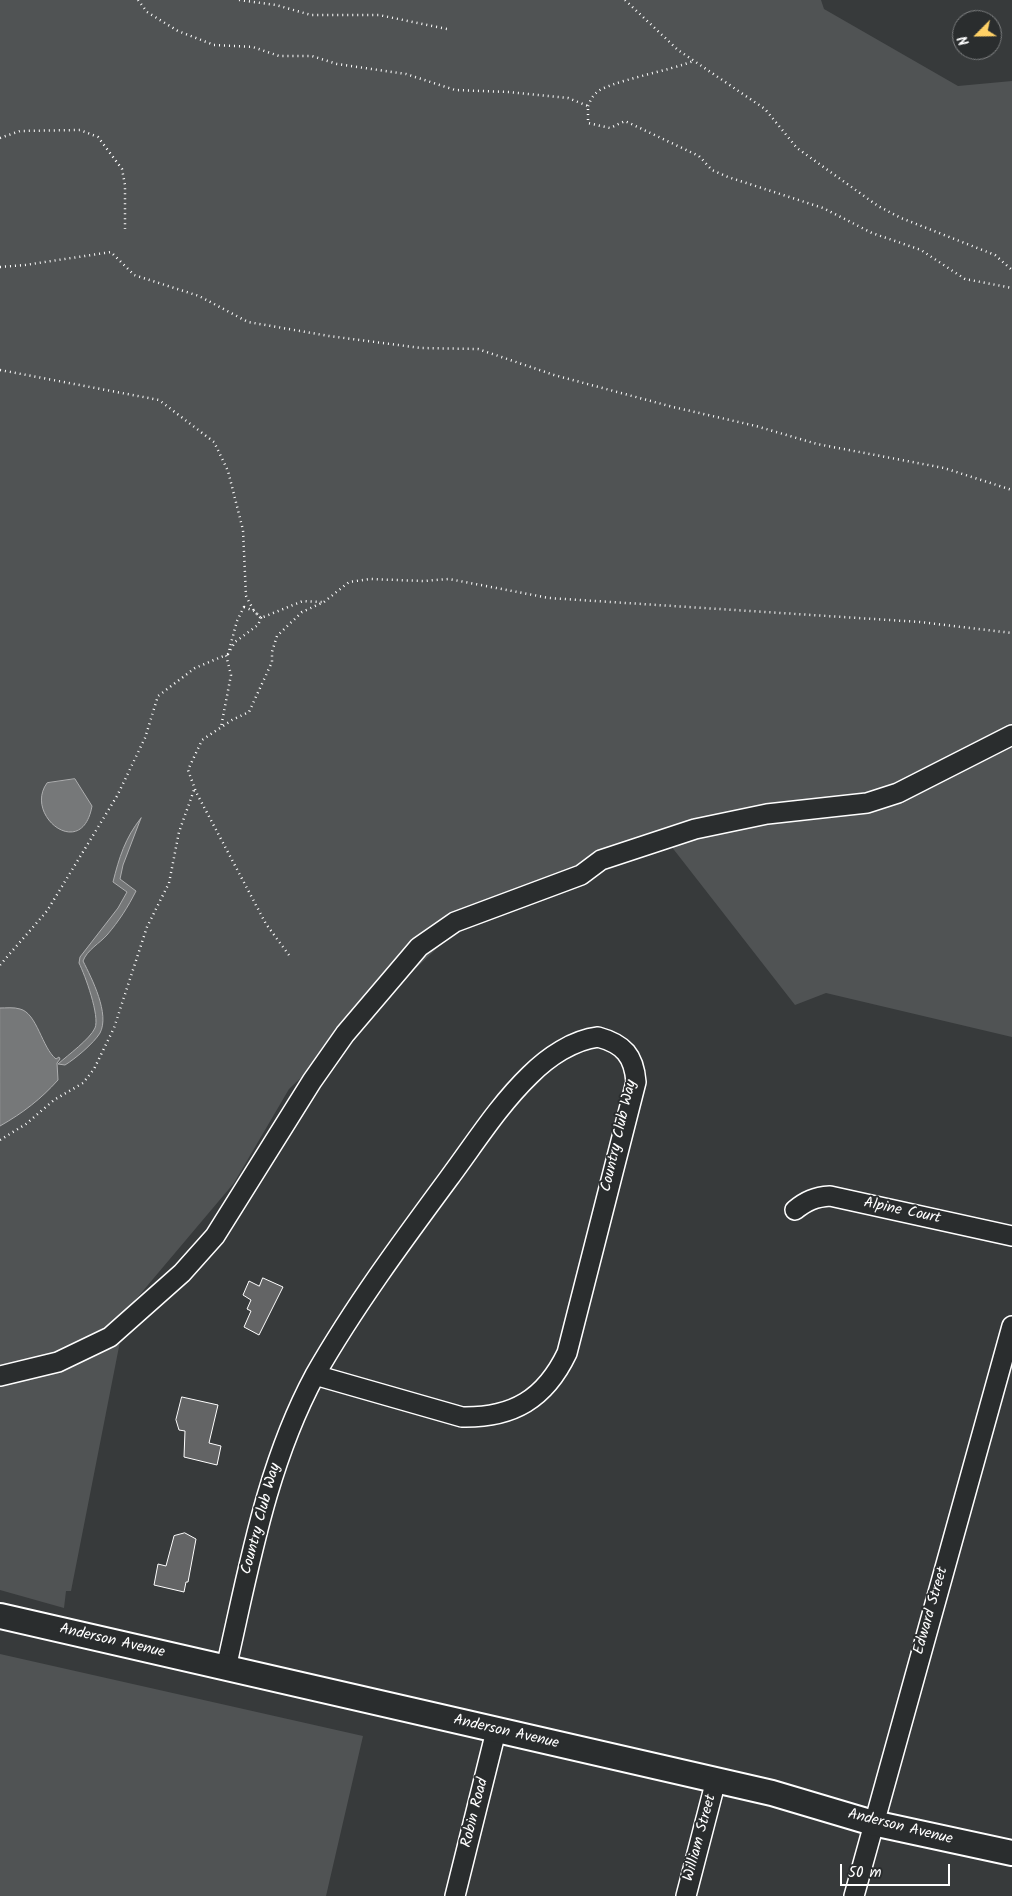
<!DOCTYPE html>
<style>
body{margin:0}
#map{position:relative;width:1012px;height:1896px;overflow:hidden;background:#373a3b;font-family:Kalam,sans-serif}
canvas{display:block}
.north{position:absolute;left:952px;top:10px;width:50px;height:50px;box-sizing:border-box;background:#2a2d2e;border:1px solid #7f8182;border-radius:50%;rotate:247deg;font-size:14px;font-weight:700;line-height:20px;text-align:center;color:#fff}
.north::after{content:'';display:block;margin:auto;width:18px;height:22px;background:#ffd166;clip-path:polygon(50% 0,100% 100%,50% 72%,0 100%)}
.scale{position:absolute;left:840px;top:1864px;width:110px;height:22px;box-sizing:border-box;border:2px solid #fff;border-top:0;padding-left:6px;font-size:15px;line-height:18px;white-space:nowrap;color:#fff;-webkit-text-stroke:4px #2a2d2e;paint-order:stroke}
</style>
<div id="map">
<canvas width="1012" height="1896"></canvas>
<div class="north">N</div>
<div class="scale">50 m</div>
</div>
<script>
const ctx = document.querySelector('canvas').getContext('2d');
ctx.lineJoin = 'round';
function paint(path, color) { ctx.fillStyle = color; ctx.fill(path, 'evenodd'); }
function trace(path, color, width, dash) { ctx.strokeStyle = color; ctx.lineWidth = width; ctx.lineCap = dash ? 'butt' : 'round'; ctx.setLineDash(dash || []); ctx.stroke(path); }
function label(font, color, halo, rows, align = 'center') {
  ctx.font = font + ' Kalam,sans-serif'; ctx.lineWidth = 4; ctx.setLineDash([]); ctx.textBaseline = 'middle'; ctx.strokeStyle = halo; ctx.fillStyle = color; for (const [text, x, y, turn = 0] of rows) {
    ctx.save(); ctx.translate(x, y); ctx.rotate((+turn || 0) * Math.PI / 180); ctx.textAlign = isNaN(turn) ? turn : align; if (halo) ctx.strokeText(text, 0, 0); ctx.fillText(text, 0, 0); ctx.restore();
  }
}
paint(new Path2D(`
 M0,0H821L824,9L958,86L1012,81V1037L826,993L795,1005L671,846L474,913L289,1089L234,1183L126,1311L71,1591H66L64,1608L0,1590Z
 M0,1654L363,1736L326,1896H0Z`), '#505354');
const water = new Path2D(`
 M75,779L92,806C82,862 23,815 47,783Z
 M141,818L123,865L120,879L136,891C128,907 119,921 107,935C100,943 87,950 83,961C92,979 110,1014 100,1033C94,1043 75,1059 65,1065L58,1064C68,1055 90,1039 95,1028C100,1016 85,975 79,963L80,957L118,908L127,892L113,882C119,858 125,838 141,818Z
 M0,1008C6,1008 14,1007 20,1009C37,1013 42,1048 56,1059L59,1057L60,1059L57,1063L58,1080C41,1099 23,1113 0,1126Z`);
paint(water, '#767879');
trace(water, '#adaeaf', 1);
const building = new Path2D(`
 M263,1278L283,1287L259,1335L244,1327L251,1311L247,1309L251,1300L243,1295L249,1281L259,1286Z
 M182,1397L218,1405L209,1443L221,1446L217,1465L184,1457L185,1431L179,1430L176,1420Z
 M185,1533L196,1539L188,1582H186L184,1592L154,1585L158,1564L166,1566L174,1536Z`);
paint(building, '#636465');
trace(building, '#fff', 1);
const minor = new Path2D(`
 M598,1037C624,1044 634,1056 636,1082L567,1353C545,1399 513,1418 462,1417L315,1375C355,1305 404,1239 452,1174C477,1140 500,1104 530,1075C548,1057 573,1040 598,1037Z
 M795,1210C806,1201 815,1197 830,1196L1012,1236
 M0,1376L58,1362L110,1337L182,1273L215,1236L312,1081L345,1034L419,947L455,922L581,875L601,860L695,829L767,814L867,803L898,793L1012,735
 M226,1668C249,1568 266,1466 315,1375
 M455,1896L496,1731
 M686,1896L716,1780
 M854,1896L1012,1326`);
const major = new Path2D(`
 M0,1616L772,1793L873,1823L1012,1853`);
trace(minor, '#fff', 22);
trace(major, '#fff', 28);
trace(new Path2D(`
 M138,0L147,12L178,31L214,45L253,47L279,56H312L337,64L406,74L455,90L509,92L568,98L588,106V123L610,128L625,121L699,156L712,170L728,177L823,208L872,233L921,250L965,279L1012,288
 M239,0L276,5L311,15H379L447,29
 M625,0L678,50L765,109L797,148L878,206L901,218L995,255L1012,270
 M588,106C590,102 592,96 596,93C606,82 673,70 693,61
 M0,138L20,131L80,130L98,137L122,169L125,185V229
 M0,267L25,265L111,252L134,275L199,296L248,322L329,336L421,348L478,349L554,375L673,407L756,426L817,444L944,468L1012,490
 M0,370L159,400L214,442L228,471L243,530L246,596L254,611L261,618L303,601L322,602
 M244,607L254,611L261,618L258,625L235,642L228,654L237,621Z
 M289,955L266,924L196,792L188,770L202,740L232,720L249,712L272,662V652L277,636L302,612L324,602L349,582L370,579L423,581L449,579L549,598L920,622L1012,633
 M0,965L47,911L117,796L145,738L158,696L195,668L226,655L231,675L221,727
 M0,1140L26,1124L54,1100L83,1083L94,1069L114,1028L147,927L169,883L179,832L194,790`), '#fff', 2.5, [1, 4]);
trace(minor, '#2a2d2e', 19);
trace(major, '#2a2d2e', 24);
label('15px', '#fff', '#2a2d2e', [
 ["Country Club Way",620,1136,-77],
 ["Alpine Court",902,1212,12],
 ["Country Club Way",262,1519,-75],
 ["Edward Street",932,1611,-74],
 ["Anderson Avenue",112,1642,13],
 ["Anderson Avenue",506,1733,13],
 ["Robin Road",476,1813,-76],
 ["Anderson Avenue",900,1828,14],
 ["William Street",701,1838,-75]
]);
</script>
